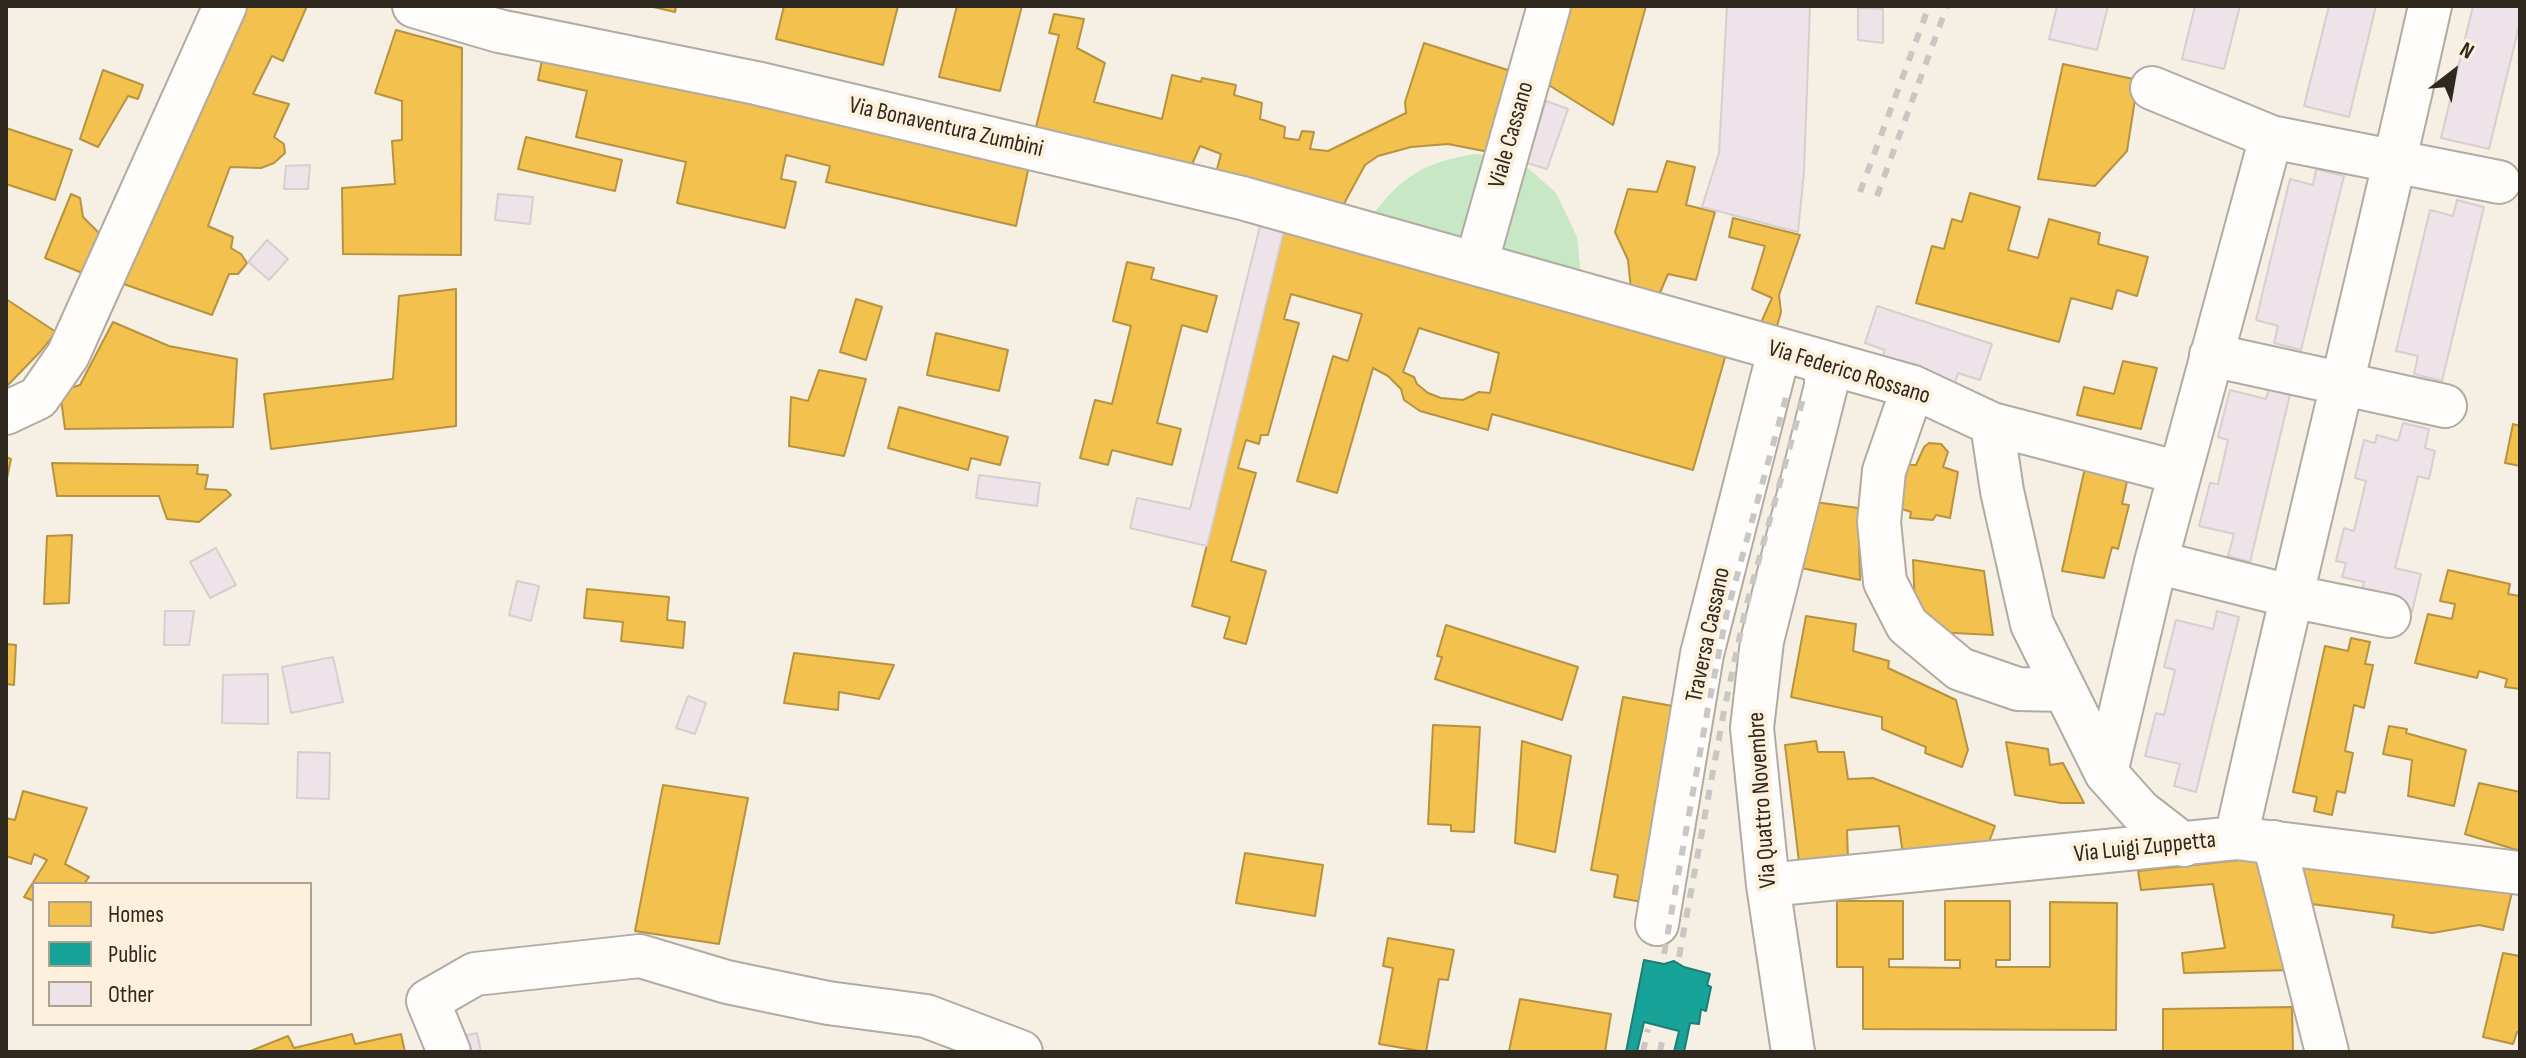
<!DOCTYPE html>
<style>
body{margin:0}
#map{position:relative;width:2526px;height:1058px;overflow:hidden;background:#f6efe4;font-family:"Sofia Sans Condensed",sans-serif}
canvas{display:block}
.frame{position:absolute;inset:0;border:8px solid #2e281f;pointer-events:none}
.legend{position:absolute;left:32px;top:882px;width:280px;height:144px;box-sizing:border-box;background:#fdf1dd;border:2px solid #aaa191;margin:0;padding:10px 14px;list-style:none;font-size:24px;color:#2e281f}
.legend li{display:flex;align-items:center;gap:16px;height:40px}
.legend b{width:40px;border:2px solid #aaa191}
.north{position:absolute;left:2414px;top:32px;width:80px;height:80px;-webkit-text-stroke:6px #fdf1dd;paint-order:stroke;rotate:31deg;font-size:22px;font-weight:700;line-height:32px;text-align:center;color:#2e281f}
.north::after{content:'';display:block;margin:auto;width:28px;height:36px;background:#2e281f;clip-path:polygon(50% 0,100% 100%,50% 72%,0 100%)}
</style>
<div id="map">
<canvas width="2526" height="1058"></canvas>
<div class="frame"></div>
<ul class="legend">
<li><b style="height:22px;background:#f2c14e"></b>Homes</li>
<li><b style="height:22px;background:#17a398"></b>Public</li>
<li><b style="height:22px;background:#ede3e8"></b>Other</li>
</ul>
<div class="north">N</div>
</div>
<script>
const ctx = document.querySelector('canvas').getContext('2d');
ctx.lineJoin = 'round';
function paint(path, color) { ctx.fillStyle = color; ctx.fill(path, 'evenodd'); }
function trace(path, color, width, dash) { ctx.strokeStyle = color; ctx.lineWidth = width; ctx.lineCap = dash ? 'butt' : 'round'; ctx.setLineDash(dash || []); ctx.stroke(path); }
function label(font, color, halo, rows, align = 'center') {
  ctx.font = font + ' "Sofia Sans Condensed",sans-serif'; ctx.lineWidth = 8; ctx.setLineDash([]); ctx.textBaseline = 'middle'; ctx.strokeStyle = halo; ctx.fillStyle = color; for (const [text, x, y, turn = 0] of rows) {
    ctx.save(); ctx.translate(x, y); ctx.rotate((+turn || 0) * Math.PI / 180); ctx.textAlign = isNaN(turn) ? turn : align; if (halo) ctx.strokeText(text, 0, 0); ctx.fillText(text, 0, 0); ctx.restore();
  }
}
paint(new Path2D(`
 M1475,154L1495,156L1529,169L1556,193L1577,237L1582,284L1367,222C1400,178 1420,163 1475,154Z`), '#c7e7c5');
const homes = new Path2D(`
 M241,6H307L283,61L272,56L253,94L289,104L274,137L284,144L285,153L274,163L261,168L230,167L208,226L233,237L231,248L241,254L247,263L238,274H229L212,315L115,281Z
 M649,6H676L675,12Z
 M784,6H898L883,65L776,39Z
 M957,6H1022L1000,91L939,77Z
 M1568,6H1646L1613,125L1547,84Z
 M1054,14L1084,19L1077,48L1105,63L1094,102L1162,119L1172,75L1201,82L1202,78L1236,85L1234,95L1262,103L1260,119L1285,127L1284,138L1299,140L1302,131L1314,132L1310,149L1328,151L1406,113L1405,102L1424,43L1520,74L1494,153L1448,144L1411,147L1378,156L1365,165L1340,211L1213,184L1221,154L1200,146L1186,178L1033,139L1059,35L1049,33Z
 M396,30L462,48L461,255L343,254L342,188L395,184L392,141L402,140V101L375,93Z
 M543,55L1029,166L1016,226L826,182L830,166L786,155L781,179L796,182L785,228L677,203L686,162L576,137L587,91L538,80Z
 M2063,64L2138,80L2127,151L2095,186L2038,179Z
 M103,70L143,85L138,99L128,96L98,147L80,139Z
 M6,128L72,150L55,200L6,184Z
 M526,137L622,160L615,191L518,169Z
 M1667,161L1695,167L1686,205L1715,212L1696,280L1668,274L1659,295L1631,289L1628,260L1615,232L1628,189L1657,192Z
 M1970,193L2020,207L2008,250L2038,258L2049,219L2100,233L2098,244L2148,257L2137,296L2117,290L2112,309L2071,298L2059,342L1916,303L1932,246L1944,249L1952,219L1962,222Z
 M71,194L80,198L83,217L98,232L106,233L90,276L45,258Z
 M1733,218L1800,235L1779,295L1781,312L1775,333L1759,327L1772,298L1752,289L1765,246L1729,237Z
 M1284,230L1726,354L1693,470L1492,414L1488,430L1420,411L1404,400L1401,389L1388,376L1373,368L1337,493L1297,481L1333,356L1348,361L1362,314L1291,294L1284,319L1299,323L1268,435H1261L1259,444L1246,440L1238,468L1256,473L1231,561L1266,571L1246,644L1224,638L1230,617L1192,606ZM1419,328L1499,353L1490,393L1479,392L1463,400L1441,398L1428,393L1417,384L1414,377L1403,372Z
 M1127,262L1154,268L1151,279L1217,296L1207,332L1182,325L1157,423L1181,429L1172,465L1112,450L1108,465L1080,458L1095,400L1112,404L1131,326L1113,321Z
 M456,289V426L271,449L264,394L393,379L399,296Z
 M6,299L56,332L40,352L6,387Z
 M856,299L882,307L866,360L840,352Z
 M113,322L169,346L237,359L233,427L65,429L60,391L80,385Z
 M936,333L1008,350L999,391L927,375Z
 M2123,361L2157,368L2141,429L2077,415L2084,387L2114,394Z
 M819,370L866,379L844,456L789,446L791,397L808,401Z
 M899,407L1008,437L1000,465L971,458L968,470L888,448Z
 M2513,424L2520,426V466L2505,463Z
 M1929,443L1941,444L1948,452L1943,467L1958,472L1950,518L1936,515L1933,520L1910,518L1911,512L1896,507L1904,465H1916L1924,447Z
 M6,457L11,459L6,483Z
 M52,463L198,465L197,474L208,475L205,489L226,490L231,495L199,522L167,519L159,496H57Z
 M2086,463L2129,472L2122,504L2129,505L2118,549L2112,547L2104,578L2062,571Z
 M1815,502L1858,508L1860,580L1801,568Z
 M72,535L69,603L44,604L47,536Z
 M1913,560L1984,571L1993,635L1916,631Z
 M2448,570L2510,584L2508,594L2520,596V689L2505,687L2507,679L2479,671L2477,678L2415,663L2428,614L2452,619L2455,604L2440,601Z
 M587,589L669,597L667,620L685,622L683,648L621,641L623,622L584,618Z
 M1806,616L1856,624L1853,651L1889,661L1888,668L1956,700L1968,750L1962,767L1925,753L1926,747L1882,729V717L1791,697Z
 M1446,625L1578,667L1562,720L1435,679L1442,657L1437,656Z
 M2351,638L2370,642L2365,664L2373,665L2364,708L2354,705L2345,751L2353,753L2345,793L2337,791L2332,815L2314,811L2317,797L2293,792L2325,646L2348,651Z
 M6,644L16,645L14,685L6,684Z
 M794,653L894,665L879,699L839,692L838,710L784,703Z
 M1623,697L1678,707L1642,902L1614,897L1618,875L1591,870Z
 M1433,725L1480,727L1474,832L1451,831V825L1428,824Z
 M2389,726L2407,729L2406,733L2466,750L2454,806L2408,796L2412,760L2383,754Z
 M1522,741L1571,756L1555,852L1515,843Z
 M1816,741L1818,752H1844L1848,779L1873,778L1995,826L1987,847L1903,855L1899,826L1847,830L1848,860L1799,862L1785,745Z
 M2006,742L2048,749L2050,765L2063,763L2084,803H2061L2015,795Z
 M2479,783L2520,792V851L2465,834Z
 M663,785L748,798L719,944L635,931Z
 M23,791L87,808L65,864L89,877L84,884H34V901L24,897L47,860L34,854L31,864L6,856V818L15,820Z
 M1245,853L1323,865L1315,916L1236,903Z
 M2268,857L2289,970L2184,973L2182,953L2225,948L2213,884L2141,890L2138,871Z
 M2302,866L2512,892L2503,930L2479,925L2432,933L2392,927L2394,915L2304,903Z
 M1837,901H1903V959H1889V967L1960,968V960H1945V901H2010V960H1996V967H2050V902L2117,903L2116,1030L1863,1029V967H1837Z
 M1388,938L1454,950L1448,980L1439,979L1426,1052L1379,1044L1393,968L1383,966Z
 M2503,953L2520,956V1033L2517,1032L2513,1044L2483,1037Z
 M1520,999L1611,1014L1605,1052L1509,1051Z
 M2292,1007L2293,1052H2163V1009Z
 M352,1034L355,1044L401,1034L405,1052H248L288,1036L294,1048Z`);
paint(homes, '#f2c14e');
trace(homes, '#b79340', 2);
const public = new Path2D(`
 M1644,960L1664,964L1674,961L1684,967L1710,974L1707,985L1711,987L1706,1011L1701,1009L1699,1024L1690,1023L1684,1052H1674L1679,1031L1644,1022L1637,1052H1626Z`);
paint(public, '#17a398');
trace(public, '#1e7e74', 2);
const building = new Path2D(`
 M1727,6H1810L1804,172L1798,232L1702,207L1719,153Z
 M2057,6H2108L2097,50L2049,39Z
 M2195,6H2240L2224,69L2182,59Z
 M2329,6H2376L2349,117L2304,106Z
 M2473,6H2520V22L2489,149L2441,138Z
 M1858,8L1883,9V43L1858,40Z
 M1546,101L1568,109L1547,169L1527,163Z
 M310,165L308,189H284L286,166Z
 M2316,169L2344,176L2301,350L2274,343L2278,326L2256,320L2290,179L2313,185Z
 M498,194L533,197L530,224L495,220Z
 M2457,200L2484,207L2442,381L2414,374L2418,356L2396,351L2430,210L2453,216Z
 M1261,222L1284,230L1207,546L1130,528L1137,498L1190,509Z
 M267,240L288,259L269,280L248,262Z
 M1877,306L1992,344L1980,380L1958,373L1954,386L1881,362L1885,350L1865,343Z
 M2271,381L2292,386L2250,562L2228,556L2234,534L2199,526L2210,483L2218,484L2228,440L2218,437L2230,390L2266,399Z
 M2403,423L2429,429L2425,448L2435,451L2429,479L2418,476L2395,568L2421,574L2412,612L2360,599L2364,582L2342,577L2346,563L2336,561L2344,528L2354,531L2366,481L2355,478L2364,440L2375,443L2377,435L2398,441Z
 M979,475L1040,483L1037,506L976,498Z
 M216,548L236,585L210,598L190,562Z
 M517,581L539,586L531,621L509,615Z
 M165,611H194L189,645H164Z
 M2217,611L2239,617L2196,792L2174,786L2180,764L2145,756L2156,713L2164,715L2175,670L2164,667L2176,620L2213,629Z
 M333,657L343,702L291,713L282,667Z
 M268,674V724L222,723L223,675Z
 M688,696L706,703L695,734L676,728Z
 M298,752L330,753L329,799L297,798Z
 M477,1033L481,1052H463L459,1037Z`);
paint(building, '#ede3e8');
trace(building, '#d6cfcf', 2);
const minor = new Path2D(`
 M414,6L499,31L756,83L1242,198L1913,387L1992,424L2002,491L2032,624L2106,773L2140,811L2184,845
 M2271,137L2499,182
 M1476,264L1549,6
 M2211,355L2445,406
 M1913,387L1884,471L1879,522L1885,582L1907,625L1960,669L2018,689L2064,690
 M6,413L38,398L68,355L225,6
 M1992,424L2180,473
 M2156,562L2290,596L2389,616
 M2106,773L2156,562L2271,137L2152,88
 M2236,838C2298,560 2368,284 2430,6
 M2274,842L2327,1052
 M1768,885L2236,838L2520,873
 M1657,924L1702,654L1779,351
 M449,1052L428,1001L475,974L640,956L727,982L828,1003L926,1016L1021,1052
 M1793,1052L1768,885L1752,728L1762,641L1826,386V363`);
trace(minor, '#b1aba2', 46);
trace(minor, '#fefdfb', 42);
trace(new Path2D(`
 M1860,192L1929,6
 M1877,196L1947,6
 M1664,954L1708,708L1727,612L1788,390
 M1679,957L1724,711L1746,607L1804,395
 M1643,1052L1648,1029
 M1660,1052L1663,1036`), '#c9c7c4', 6, [10, 10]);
label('24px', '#2e281f', '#fdf1dd', [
 ["Via Bonaventura Zumbini",946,128,13],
 ["Viale Cassano",1512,135,-74],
 ["Via Federico Rossano",1849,373,17],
 ["Traversa Cassano",1709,635,-78],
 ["Via Quattro Novembre",1763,800,-94],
 ["Via Luigi Zuppetta",2145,848,-6]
]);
</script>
